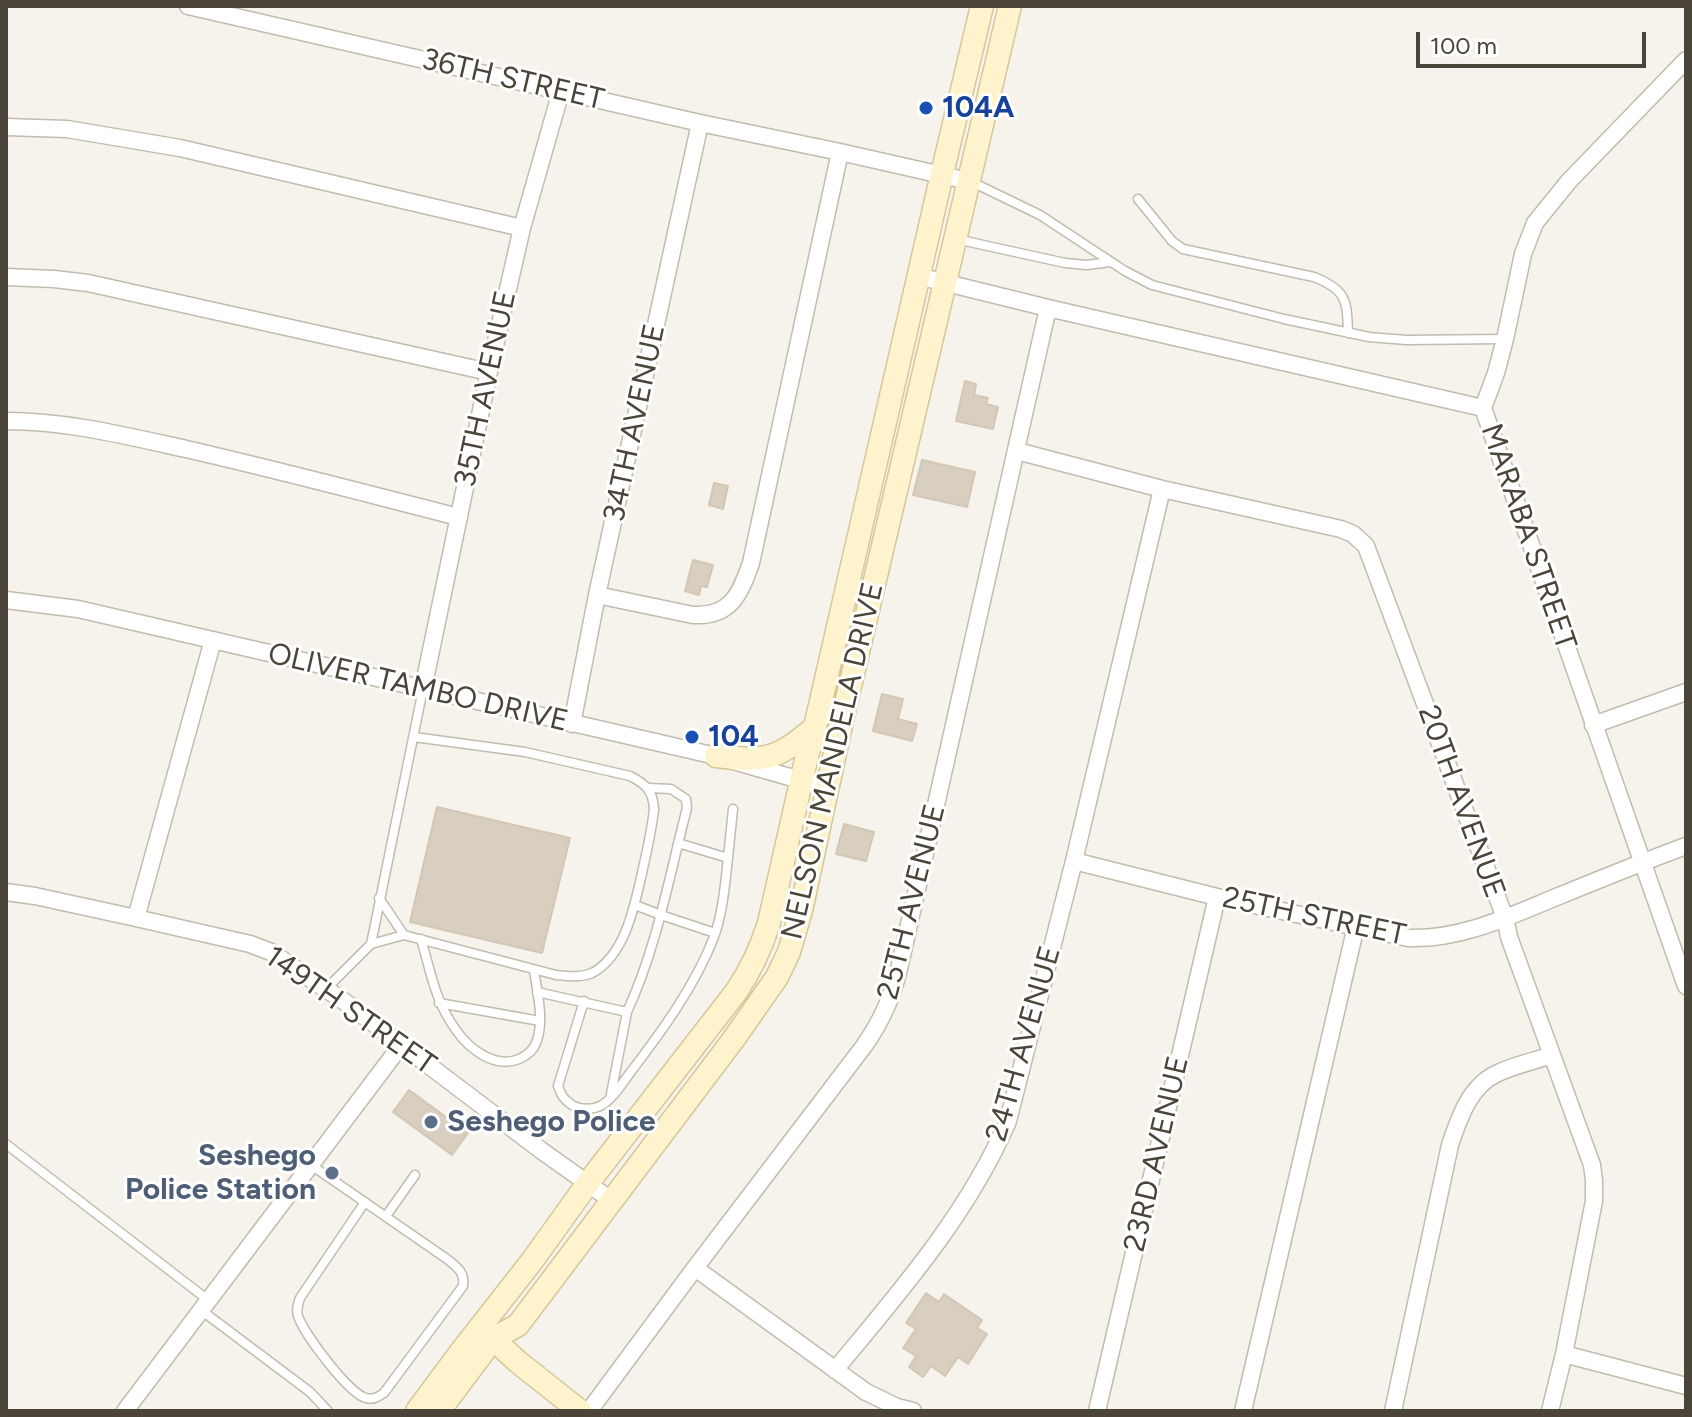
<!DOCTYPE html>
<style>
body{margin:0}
#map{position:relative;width:1692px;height:1417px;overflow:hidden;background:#f6f3ec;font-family:Figtree,sans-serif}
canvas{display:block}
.frame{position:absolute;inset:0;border:8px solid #4b4439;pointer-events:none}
.scale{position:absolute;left:1416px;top:32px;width:230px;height:36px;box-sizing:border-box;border:4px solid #4b4439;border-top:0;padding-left:10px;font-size:24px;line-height:28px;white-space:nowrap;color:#4b4439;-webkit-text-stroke:6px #fff;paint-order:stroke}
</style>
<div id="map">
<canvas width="1692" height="1417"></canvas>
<div class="frame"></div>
<div class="scale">100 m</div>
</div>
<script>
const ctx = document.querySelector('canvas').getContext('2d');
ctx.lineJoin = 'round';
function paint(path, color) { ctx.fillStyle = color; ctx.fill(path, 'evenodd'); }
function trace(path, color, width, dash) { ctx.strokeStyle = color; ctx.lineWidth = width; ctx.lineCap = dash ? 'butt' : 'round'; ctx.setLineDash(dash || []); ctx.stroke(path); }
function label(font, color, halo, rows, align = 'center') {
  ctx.font = font + ' Figtree,sans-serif'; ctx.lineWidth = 6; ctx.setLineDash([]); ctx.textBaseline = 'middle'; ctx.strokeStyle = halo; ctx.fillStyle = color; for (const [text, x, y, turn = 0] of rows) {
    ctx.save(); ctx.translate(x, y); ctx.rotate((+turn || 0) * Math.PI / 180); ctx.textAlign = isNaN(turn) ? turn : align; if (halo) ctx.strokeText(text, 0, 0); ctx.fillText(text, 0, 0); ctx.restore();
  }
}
const building = new Path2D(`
 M965,381L976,384L974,395L988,398L986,404L998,407L993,429L956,421Z
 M922,460L975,472L967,507L913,495Z
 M714,483L728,486L723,509L709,505Z
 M693,560L713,565L707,587L701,586L699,595L685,591Z
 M882,694L903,699L898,719L917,724L912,741L873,731Z
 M437,807L570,838L542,953L410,922Z
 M844,824L874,832L866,861L836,854Z
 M409,1090L468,1133L452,1155L393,1112Z
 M926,1293L939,1302L944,1294L982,1320L977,1328L987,1334L968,1364L958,1357L945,1376L931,1366L923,1377L909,1367L916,1356L903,1348L916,1329L906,1323Z`);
paint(building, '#d8cfc1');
trace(building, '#d3c7b4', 2);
const lane = new Path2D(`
 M972,182L1040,215L1125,271L1152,285L1284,319L1369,337L1406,340L1504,339
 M1138,199L1172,241L1183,249L1314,277C1347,290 1347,301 1348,333
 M956,239L1065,263L1086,265L1111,262
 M728,858L733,809
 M379,898L404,935
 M635,905L661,915L715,933
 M421,939C431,973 435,1001 456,1030C469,1049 495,1069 519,1059C526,1056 533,1051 536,1043C545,1021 537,992 534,970
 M371,944L423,689
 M326,989L371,944L404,935L556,975C568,976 581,978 592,973C627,955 636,899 644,864C648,846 652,828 654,809C653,791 646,784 630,776L525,752L414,737
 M537,992L627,1012C657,947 669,877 687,808L686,799L671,789L649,788
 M584,1001L558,1086C561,1095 564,1100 572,1105C581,1110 593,1110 602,1105C614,1098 622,1083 630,1073C662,1031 695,986 714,937C723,912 725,884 728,858L678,843
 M439,1003L540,1021
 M611,1094L627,1012
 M6,1144L208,1300
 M311,1165L447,1259C457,1267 465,1272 463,1286L384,1393C378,1397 373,1400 366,1398C349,1394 304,1334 298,1316C296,1310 298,1304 300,1298L365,1202
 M386,1216L415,1175
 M201,1310L310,1392L328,1411`);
const street = new Path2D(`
 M188,6L700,123L840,152L968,181
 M6,127L67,129L180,148L522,228
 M918,276L1048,308L1483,408
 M6,277L54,279L88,283L489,372
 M1483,408L1686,986
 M1483,408L1496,373L1505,339L1523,254L1535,223L1569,181L1686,60
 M6,421C67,421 127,436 186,449C278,470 368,494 459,517
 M1017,451L1162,489L1341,529L1353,534L1366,546L1505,918L1509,937L1592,1165L1594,1180V1201L1564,1354L1550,1411
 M597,595L693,615C731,617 740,594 751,563L840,152
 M6,600L78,609L716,756L828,788
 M423,689L489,372L522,228L561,91
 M572,724L597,595L700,123
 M1593,725L1686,692
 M1074,861L1217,897L1408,938C1459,940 1508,917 1554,898C1598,880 1642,862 1686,846
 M6,892L35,896L136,918L250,944L271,952L345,1002L542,1151L611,1200
 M136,918L213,640
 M695,1268L866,1392L897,1407L913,1411
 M1564,1354L1686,1386
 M835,1370C899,1293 968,1214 1008,1121L1074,861L1162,489
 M125,1411L402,1044
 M589,1411L695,1268L864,1046C881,1022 892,998 899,969L1048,308
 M1097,1411L1217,897
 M1243,1411L1356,926
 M1393,1411L1450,1145C1459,1118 1470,1085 1498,1073C1515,1065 1534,1061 1552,1055`);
const secondary = new Path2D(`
 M716,756C765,762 777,760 815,727
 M481,1331L493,1339L518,1362L580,1411
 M417,1411L460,1353L532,1261L588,1183L736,992C751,970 761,948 769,923L806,760L815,727L942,174L982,6
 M439,1411L493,1339L518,1325L733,1040L777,977L789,952L801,911L843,716L1010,6`);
trace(lane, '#c2bbae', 11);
trace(street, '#c2bbae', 19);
trace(secondary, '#d6c79b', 25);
trace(lane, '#fff', 8);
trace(street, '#fff', 16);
trace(secondary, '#fff3cd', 22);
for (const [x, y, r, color] of [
 [926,108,8,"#1a4fb4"],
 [692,737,8,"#1a4fb4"],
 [431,1122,8,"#5c6f8a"],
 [332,1173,8,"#5c6f8a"]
]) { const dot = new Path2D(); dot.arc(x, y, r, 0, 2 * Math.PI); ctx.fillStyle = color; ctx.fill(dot); trace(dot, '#fff', 3); }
label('30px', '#4b4439', '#fff', [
 ["36TH STREET",513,80,13],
 ["35TH AVENUE",486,389,-78],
 ["34TH AVENUE",635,423,-78],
 ["MARABA STREET",1528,537,71],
 ["OLIVER TAMBO DRIVE",418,688,13],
 ["NELSON MANDELA DRIVE",833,761,-77],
 ["20TH AVENUE",1461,802,70],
 ["25TH AVENUE",912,902,-76],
 ["25TH STREET",1314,917,12],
 ["149TH STREET",350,1011,35],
 ["24TH AVENUE",1024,1044,-74],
 ["23RD AVENUE",1157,1154,-77]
]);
label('bold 30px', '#164399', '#fff', [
 ["104A",942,108],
 ["104",708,737]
], 'left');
label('bold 30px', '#4e5e75', '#fff', [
 ["Seshego Police",447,1122],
 ["Seshego",316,1156,"right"],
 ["Police Station",316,1190,"right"]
], 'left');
</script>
